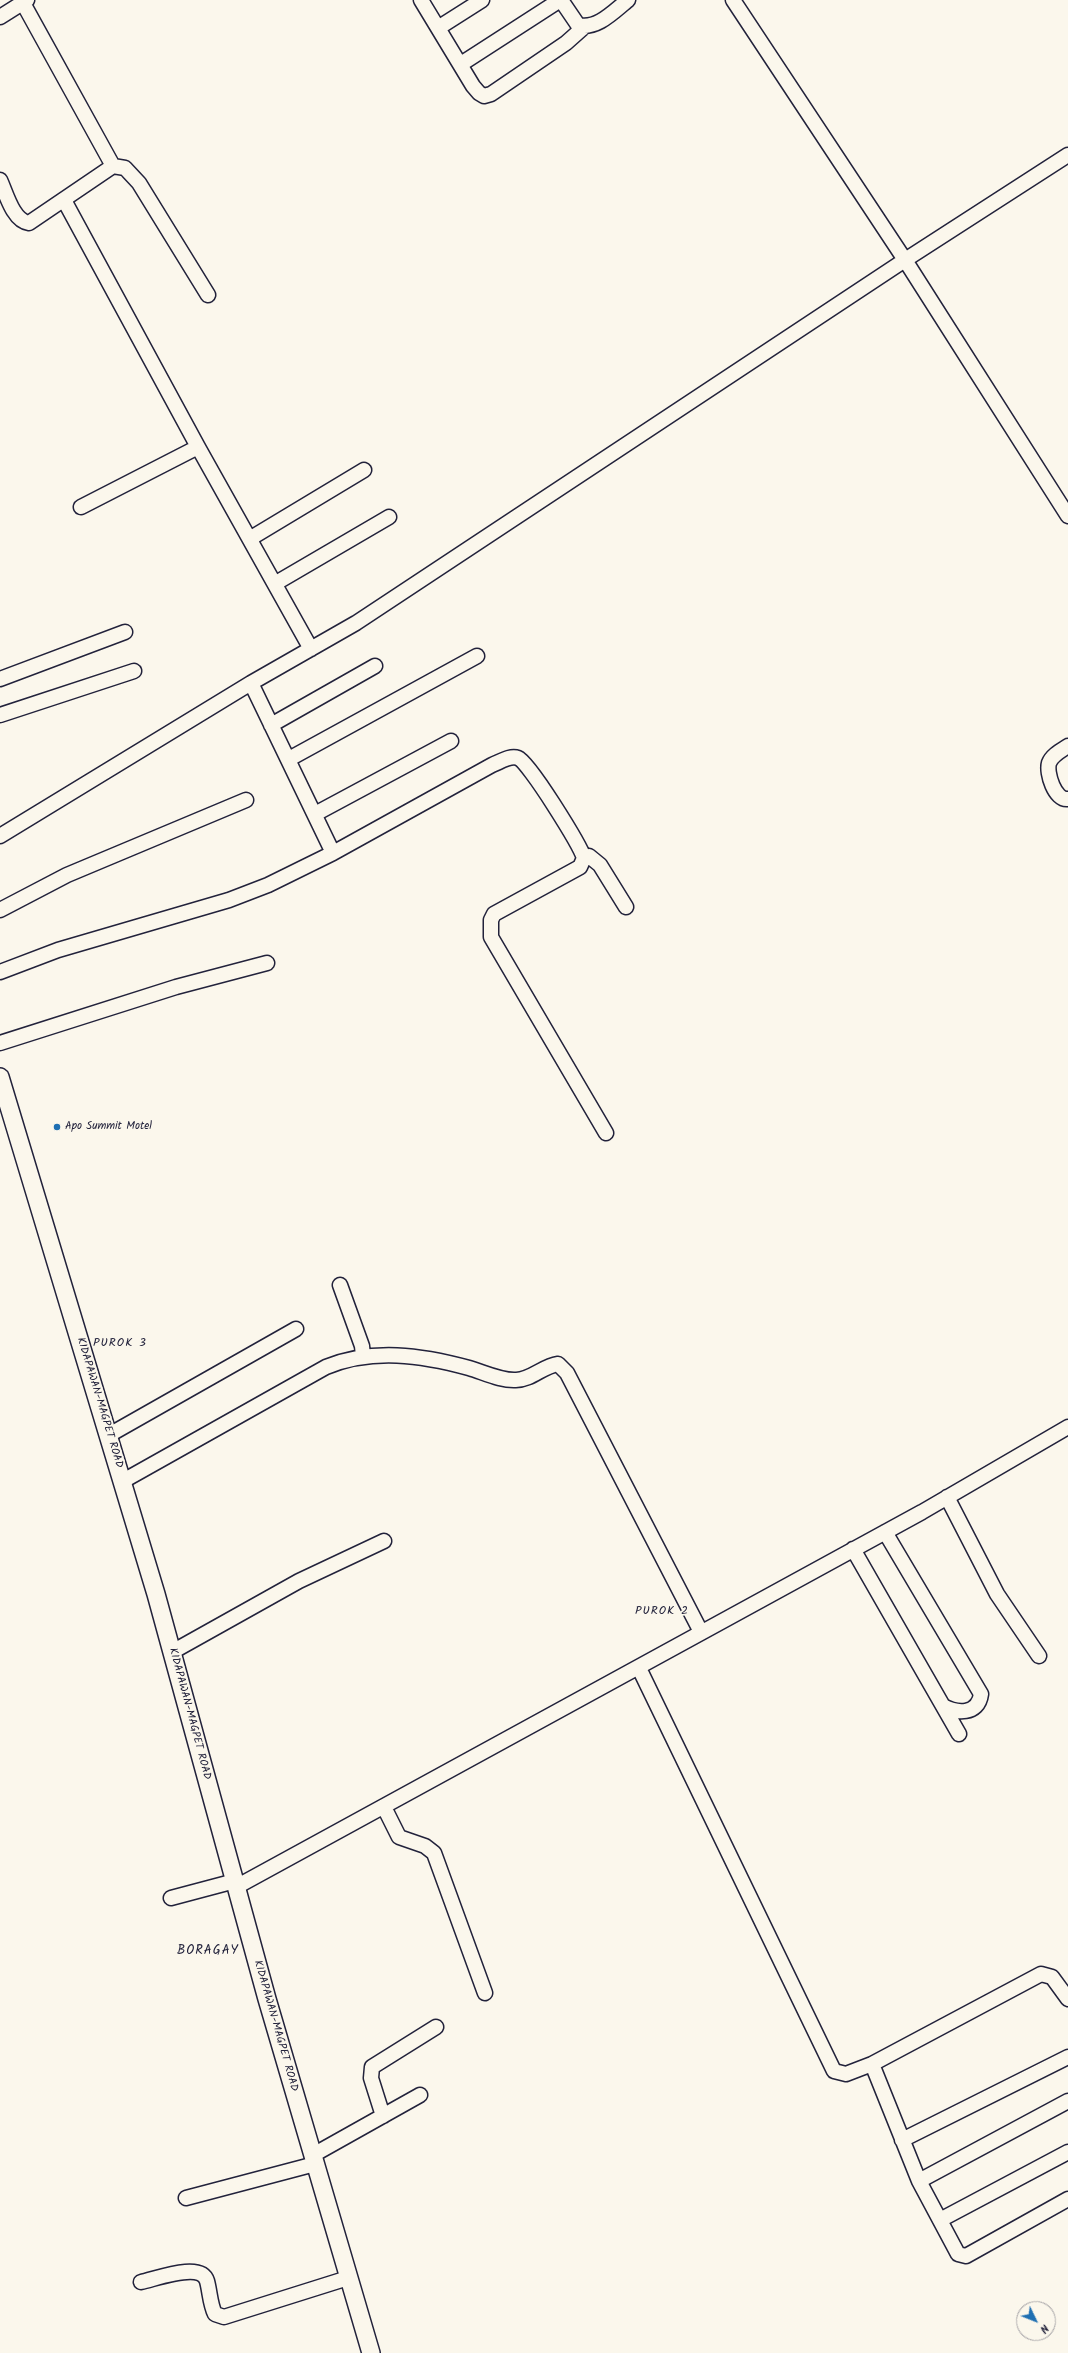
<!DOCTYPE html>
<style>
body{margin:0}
#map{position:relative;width:1068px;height:2353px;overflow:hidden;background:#fbf7ec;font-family:Kalam,sans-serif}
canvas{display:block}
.north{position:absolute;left:1016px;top:2301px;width:40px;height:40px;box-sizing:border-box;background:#fbf7ec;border:1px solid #a4a2a5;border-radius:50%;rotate:133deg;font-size:11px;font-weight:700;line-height:16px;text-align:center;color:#22223b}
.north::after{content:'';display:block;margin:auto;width:14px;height:18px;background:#1f6fb2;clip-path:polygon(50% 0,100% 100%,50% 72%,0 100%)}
</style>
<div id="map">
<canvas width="1068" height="2353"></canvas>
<div class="north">N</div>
</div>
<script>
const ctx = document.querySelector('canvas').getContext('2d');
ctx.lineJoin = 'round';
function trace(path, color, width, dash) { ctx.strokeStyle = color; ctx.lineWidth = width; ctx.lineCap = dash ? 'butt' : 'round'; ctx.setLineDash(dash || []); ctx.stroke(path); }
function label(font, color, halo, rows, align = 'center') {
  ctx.font = font + ' Kalam,sans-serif'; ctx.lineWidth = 3.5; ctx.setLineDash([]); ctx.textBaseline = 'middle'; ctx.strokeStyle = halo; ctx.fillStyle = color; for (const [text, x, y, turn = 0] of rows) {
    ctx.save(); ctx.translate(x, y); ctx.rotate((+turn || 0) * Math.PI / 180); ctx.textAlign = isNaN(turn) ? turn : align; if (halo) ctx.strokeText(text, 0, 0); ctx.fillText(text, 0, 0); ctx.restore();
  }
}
const minor = new Path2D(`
 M421,0L473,86L479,93L484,96L491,94L566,43L584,27
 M561,0L578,25C597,30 614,11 628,0
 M733,0L905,260L1068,516
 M23,3L113,166
 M0,17L27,0
 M438,28L482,0
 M461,64L560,0
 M0,180C6,193 13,221 29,223L113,166L125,168L139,183L208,295
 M64,200L198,447L311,649
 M81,507L198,447
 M251,538L364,470
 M276,583L389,517
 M0,679L125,632
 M251,683L333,853
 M0,715L134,671
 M271,725L375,666
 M1068,746C1062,750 1052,755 1049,763C1046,773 1055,801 1068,799
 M289,759L477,656
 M315,814L451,741
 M0,836L251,683L356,623L905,260L1068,155
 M584,858L589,856L600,865L626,907
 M0,910L67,875L246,800
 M0,972L58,950L229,900L268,885L333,853L492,765C500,762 510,755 518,758C529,762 580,845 584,858L580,867L494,914L491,920V937L606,1133
 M0,1043L176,987L267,963
 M340,1285L362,1346L363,1356
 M109,1435L296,1329
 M123,1481L326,1367C373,1348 421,1355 469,1368C483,1372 501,1381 516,1380C531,1380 543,1366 558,1364L567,1373L701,1632
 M947,1497L997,1594L1039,1656
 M885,1532L981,1694C978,1716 956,1713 943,1706
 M853,1549L959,1734
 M172,1652L299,1581L384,1541
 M639,1668L834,2071L846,2074L872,2064L1041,1974L1052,1977L1068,1999
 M384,1807L399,1837L425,1846L434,1853L485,1993
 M236,1887L922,1512L1068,1427
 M171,1898L235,1881
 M872,2064L919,2181L958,2254L966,2256L1068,2199
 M383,2116L371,2078L372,2067L436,2027
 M902,2140L1068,2057
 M313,2155L420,2095
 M919,2181L1068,2101
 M186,2198L315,2164
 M940,2220L1068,2152
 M141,2282C156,2279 201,2261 207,2281C210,2292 210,2304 215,2314L224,2317L348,2278`);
const major = new Path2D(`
 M0,1077L156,1594L267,1999L371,2353`);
trace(minor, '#22223b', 17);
trace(major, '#22223b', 20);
trace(minor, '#fbf7ec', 14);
trace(major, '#fbf7ec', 17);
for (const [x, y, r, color] of [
 [57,1127,4,"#1f6fb2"]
]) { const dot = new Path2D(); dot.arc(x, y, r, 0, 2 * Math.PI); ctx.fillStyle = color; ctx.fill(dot); trace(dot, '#fbf7ec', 1.5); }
label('11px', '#22223b', '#fbf7ec', [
 ["Apo Summit Motel",65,1127]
], 'left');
label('11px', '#22223b', '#fbf7ec', [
 ["KIDAPAWAN-MAGPET ROAD",99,1403,73],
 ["KIDAPAWAN-MAGPET ROAD",189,1714,75],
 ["KIDAPAWAN-MAGPET ROAD",275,2026,74]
]);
ctx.letterSpacing = '1px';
label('12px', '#22223b', '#fbf7ec', [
 ["PUROK 3",120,1344],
 ["PUROK 2",662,1612]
]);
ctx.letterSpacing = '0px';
ctx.letterSpacing = '1px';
label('13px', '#22223b', '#fbf7ec', [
 ["BORAGAY",208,1952]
]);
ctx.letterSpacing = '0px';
</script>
